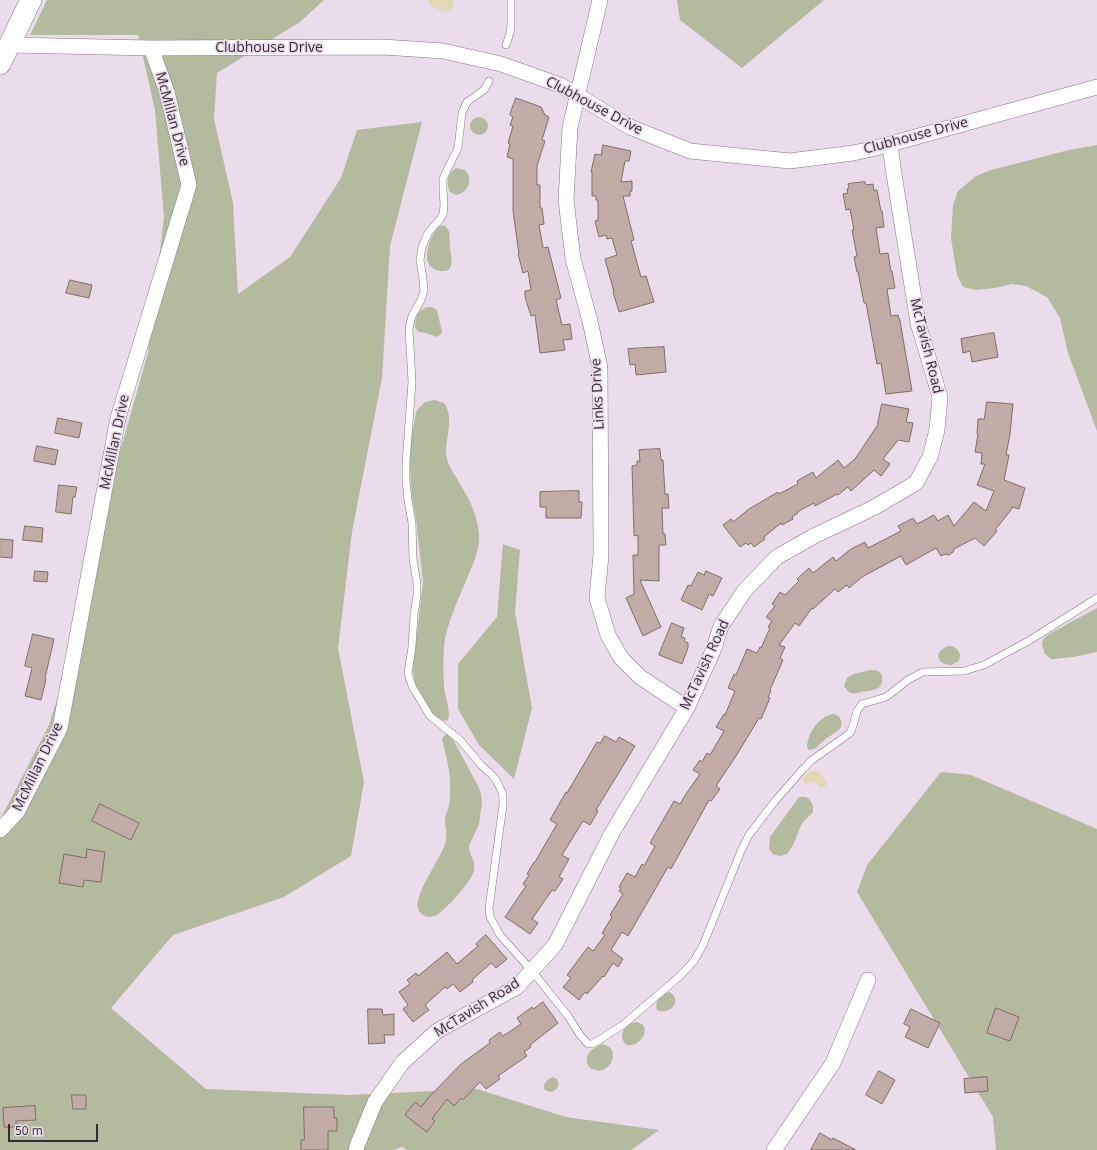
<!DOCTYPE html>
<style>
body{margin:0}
#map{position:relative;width:1097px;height:1150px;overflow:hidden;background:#ebdcec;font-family:"Open Sans",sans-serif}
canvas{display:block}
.scale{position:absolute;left:8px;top:1124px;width:90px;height:18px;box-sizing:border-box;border:2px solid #332d33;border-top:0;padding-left:5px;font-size:12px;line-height:14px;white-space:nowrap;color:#332d33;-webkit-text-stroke:3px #ebdcec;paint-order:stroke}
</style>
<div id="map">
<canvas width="1097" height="1150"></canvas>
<div class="scale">50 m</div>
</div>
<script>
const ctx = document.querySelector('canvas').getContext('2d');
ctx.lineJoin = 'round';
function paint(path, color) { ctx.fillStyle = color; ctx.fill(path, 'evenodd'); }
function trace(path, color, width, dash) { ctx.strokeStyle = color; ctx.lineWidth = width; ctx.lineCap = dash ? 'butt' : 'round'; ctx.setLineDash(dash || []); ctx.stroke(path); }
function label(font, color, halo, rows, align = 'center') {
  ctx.font = font + ' "Open Sans",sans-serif'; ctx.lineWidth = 3.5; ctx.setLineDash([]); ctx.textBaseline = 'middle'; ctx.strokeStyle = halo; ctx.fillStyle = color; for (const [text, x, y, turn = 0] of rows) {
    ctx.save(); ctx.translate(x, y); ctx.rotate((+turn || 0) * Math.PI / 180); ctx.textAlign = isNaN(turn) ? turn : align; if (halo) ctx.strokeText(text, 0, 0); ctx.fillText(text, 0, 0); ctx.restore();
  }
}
paint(new Path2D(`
 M47,0H324L300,22L217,73L214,119L233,203L238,294L290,257L341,178L357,130L422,122L390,246L382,378L352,532L338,648L364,782L351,856L284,897L173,935L111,1008L206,1089L349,1095L477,1089L566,1117L659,1130L631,1150H407L402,1147L393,1150H0V820L49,725L78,634L106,501L148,353L164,217L155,110L138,35H30Z
 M677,0H824L742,68L680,20Z
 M470 126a9 9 0 1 1 18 0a9 9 0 1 1-18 0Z
 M1097,145V431L1068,353L1060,318L1047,297L1026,286L1012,284L995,288L976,290L963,287L957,275L951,238L953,205L958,191L976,176L991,170L1069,150Z
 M456,168L465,170C474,179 468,193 456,195L450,192C446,183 447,174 456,168Z
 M442,225C445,226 445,225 447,228C451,232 449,241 450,246C450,254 457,272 442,271C438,271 433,269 430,266C422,257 431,230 442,225Z
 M428,307H432L437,310L442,332L441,334L437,337L426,333L419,332L415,328C415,318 418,309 428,307Z
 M435,400L444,403C456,420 443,441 447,459C450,470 458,479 463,489C471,502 478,519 479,534C480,551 472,566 466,581C458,599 450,618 445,638C443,652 443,672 444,686C445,696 449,706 449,716L448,720C433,725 418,693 415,682C414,678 413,673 413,669L423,581L416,519L412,496L410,471V458L412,434L416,413L418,409L425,402Z
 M503,544L520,550L515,612L532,708L514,779L479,745L458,709V664L497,617Z
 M1097,608V652L1073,657L1053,659H1051L1045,654L1042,645L1043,639L1049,634Z
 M949,646C955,646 959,650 960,655L959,661L951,665C935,664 934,650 949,646Z
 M869,670C875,670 880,670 882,676C884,692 871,690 860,692C857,693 854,694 851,693C848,692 846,689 844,686L847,678L854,674Z
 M832,714C840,715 844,721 840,729L822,742L815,749L809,750L807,747C808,733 818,718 832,714Z
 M446,734L448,735L454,741L479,788L481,794L482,803L479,824L469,846C469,854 476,861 474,870C472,881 445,911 435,916C429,918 422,916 419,911C411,897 441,859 445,844C448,836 445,828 445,820C445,815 448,810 449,805C450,799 450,793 450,787C451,770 445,754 442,738Z
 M941,772L971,775L1097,829V1150H996L993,1117L857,892L867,865Z
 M799,797H806L809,799L813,805V812L802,823L792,847L787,854L781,856L775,855L772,853L769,849L770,837Z
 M669,992C684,1000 670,1016 657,1010C654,1001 661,994 669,992Z
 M636,1022C654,1025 641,1048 627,1045C616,1036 625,1024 636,1022Z
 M602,1044C624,1048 609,1078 592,1069C590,1068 589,1067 588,1065C583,1054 593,1048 602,1044Z
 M553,1077L557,1079C562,1088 552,1096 544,1089C543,1083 548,1079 553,1077Z`), '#b3ba9d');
paint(new Path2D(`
 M428,0H453V7L449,11L445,12L432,7L429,4Z
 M815,771L820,773L826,781V786L824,787H820L815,782L807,784L803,781C803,775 809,771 815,771Z`), '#e2d9b4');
const building = new Path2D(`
 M516,98L541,107L545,115L549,117L542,140L545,141L537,166V185H540V208H542L544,224L539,225L543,248L548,247L561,298L556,300L562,325L570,324L572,339L563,340L565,350L540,353L535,315L531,316L525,297V291L531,290L528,271L523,273L518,254H519L513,211V159L507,157L510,144L508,143L513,126L510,125L513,117L510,115Z
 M603,145L631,151L629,161H625L621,182L632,181V191H630V196H623L634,240L631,241L641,277L646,276L654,302L619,312L613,292H614L605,259L617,255L612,238L607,239L606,235L599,237L595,221L598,220V200H596V196H592V172H591L595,154L601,155Z
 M865,182L866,185L873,184L874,191L877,190L881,211H882L884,227L876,228L880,254L888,253L891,271H892L895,288L887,289L891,316L898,315L900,321L912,391L886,394L881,363L877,364L866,303H864L858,272H857L854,257L857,256L852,230H854L850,209L846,210L843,194L848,193L847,189L849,188L848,184Z
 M70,280L92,285L89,298L66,293Z
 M994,333L998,357L972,362L970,351L963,353L961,339Z
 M664,347L666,372L636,375L635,364L630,365L628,349Z
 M987,402L1013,404L1010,434L1006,455H1009L1004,480L1025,488L1019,509L1012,507L1011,510L995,530L997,531L984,546L975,538L954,549L953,552L949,555L945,554L941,556L936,548L906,565L901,556L862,577L849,588L847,585L838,592L835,589L813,609L812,608L799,626L795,623L779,645L785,647L780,658L783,660L770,690L771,691L768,697L770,698L761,719L759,718L736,756L716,786L720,789L711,801L709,800L671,869L668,867L628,936L622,932L611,950L623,959L618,967L613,963L604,977L603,976L587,994L585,992L579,1000L563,987L571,978L567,975L588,947L593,951L605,935L602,933L612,917L610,915L623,894L619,891L621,888L619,887L627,873L635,877L642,864L644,866L655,846L650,843L674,801L680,804L686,794L700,774L693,770L700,760L702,762L707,753L710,755L724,731L716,727L724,714L725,715L735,691L728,688L734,674L736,675L747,649L757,653L760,647L761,648L770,628L768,627L772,621L766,617L775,606L772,604L780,592L785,595L799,581L797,579L809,568L813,573L833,557L836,561L851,549L865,542L868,548L901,531L898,526L913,518L917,524L934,515L938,521L948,515L954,526L974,502L986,511L994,491L977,485L985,464H981L982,453L975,452L978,434H977L978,419H984Z
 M882,404L909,409L906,422L913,423L909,442L898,440L883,459L890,464L881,476L874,470L851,491L848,487L838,495L837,494L815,506L814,503L797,512L798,513L792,517L793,519L782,525L781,523L764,537L765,539L754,547L751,543L748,545L746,543L740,547L723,525L731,519L733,522L749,509L778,492L779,494L798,484L797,481L813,472L816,478L838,460L844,468L855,459L877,426Z
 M58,418L82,423L79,438L55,433Z
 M37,446L58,450L55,465L34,461Z
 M660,449L661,460H663L665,494H668L669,508H662L663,534H665L666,545H659V581L640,580L661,627L643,636L626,598L634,594L633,555H638V535L634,536L632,466L637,465V461H640L639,450Z
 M59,485L77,487L75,497H73L71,514L56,512Z
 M579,491V502H582L581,518H546V507H540V492Z
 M25,526L43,528L42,542L23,540Z
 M0,539L13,540L12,558L0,557Z
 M35,571L48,572L47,582L34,581Z
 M706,571L722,578L713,596L709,594L702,610L681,600L688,585L691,586L698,572L704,575Z
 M672,623L684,628L681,637L685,638L684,641L688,643V648L682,664L659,655Z
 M33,634L54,639L45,678L46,679L41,700L25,696L32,668L25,666Z
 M605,736L616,742L619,737L635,746L596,810L598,811L590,825L583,821L562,855L569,859L559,877L563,879L555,891L552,890L532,919L538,923L530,934L505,917L526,886L523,884L529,875L527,874L534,862H535L557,824L550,820L566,792L567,793L597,742L600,743Z
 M100,804L139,823L131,840L92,821Z
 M87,849L105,852L101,882L84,880L83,887L59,883L64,854L86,858Z
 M486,935L507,959L496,968L491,963L472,980L473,982L460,992L453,984L447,989L445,987L425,1005L429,1010L413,1022L403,1009L408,1005L399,992L410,984L407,980L416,973L418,976L447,952L457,964L478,946L476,944Z
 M543,1002L558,1023L530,1045L531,1047L524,1052L527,1056L498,1076L500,1079L486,1089L480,1082L463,1100L461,1098L454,1106L447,1099L432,1119L435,1121L427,1132L405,1115L415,1102L421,1107L429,1097L461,1064L490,1043L489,1040L500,1032L503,1036L521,1024L517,1018L532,1007L533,1009Z
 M996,1008L1019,1017L1010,1041L987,1033Z
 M368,1009H382L383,1015L394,1014V1035H384L385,1043L369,1044Z
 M911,1009L940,1023L928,1048L905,1037L910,1027L904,1024Z
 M879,1071L895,1080L882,1104L866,1095Z
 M987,1077L988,1091L965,1093L964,1079Z
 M72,1095H86V1109H73Z
 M35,1106L36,1120L16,1121V1127H4L3,1108Z
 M304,1107H334V1118H337V1131H328V1150H301V1140H304Z
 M820,1133L832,1140L833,1138L856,1150H811Z`);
paint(building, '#c0aba5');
trace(building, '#806d67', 1);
const lane = new Path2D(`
 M506,45L510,33L511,25V0
 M489,81L484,90L467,102L462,113L458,148L447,170L443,179V188L444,205L443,214L441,218L428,233L422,247L420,260L423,279L424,291L421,300L412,316L409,328L412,382L406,463V480L408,500L412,523L413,559L417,583V595L414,615L412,647L408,673L412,686L430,716L460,740L481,765L492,775L496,780L502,792L503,799V805L489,908L490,917L500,935L532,971L568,1016L580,1035L588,1044H592L596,1042L624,1024L680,976L694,961L703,945L741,851L749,835L775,801L803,769L812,760L850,733L853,726L857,711L862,704L886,697L908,680L923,672L964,671L984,665L1030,640L1097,598`);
const street = new Path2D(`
 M600,0L570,127L566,200L573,259L590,321L600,368L601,555L597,598L608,635L621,658L640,677L687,708
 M9,45L151,48L383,47L443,51L501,64L560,85L630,127L690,151L790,161L853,153L872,149L1097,87
 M0,830L17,812L60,728L118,418L189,185L167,92L151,48
 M356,1150L357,1146L375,1102L402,1063L437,1031L517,987L555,945L612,833L687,708L713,651L721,626L745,590L777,557L814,536L873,508L916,483L930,457L937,430L940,397L918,323L893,168L890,144
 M774,1150L833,1063L868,980`);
const secondary = new Path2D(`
 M0,64L31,0`);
trace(lane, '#837684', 8);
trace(street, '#837684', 16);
trace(secondary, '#837684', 22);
trace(lane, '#fff', 7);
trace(street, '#fff', 15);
trace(secondary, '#fff', 21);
label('14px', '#332d33', '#ebdcec', [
 ["Clubhouse Drive",269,48],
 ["Clubhouse Drive",594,106,28],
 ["McMillan Drive",172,119,75],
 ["Clubhouse Drive",916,136,-15],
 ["McTavish Road",926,346,76],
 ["Links Drive",598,394,-93],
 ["McMillan Drive",115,442,-78],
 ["McTavish Road",705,665,-65],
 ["McMillan Drive",38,767,-64],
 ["McTavish Road",477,1008,-32]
]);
</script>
